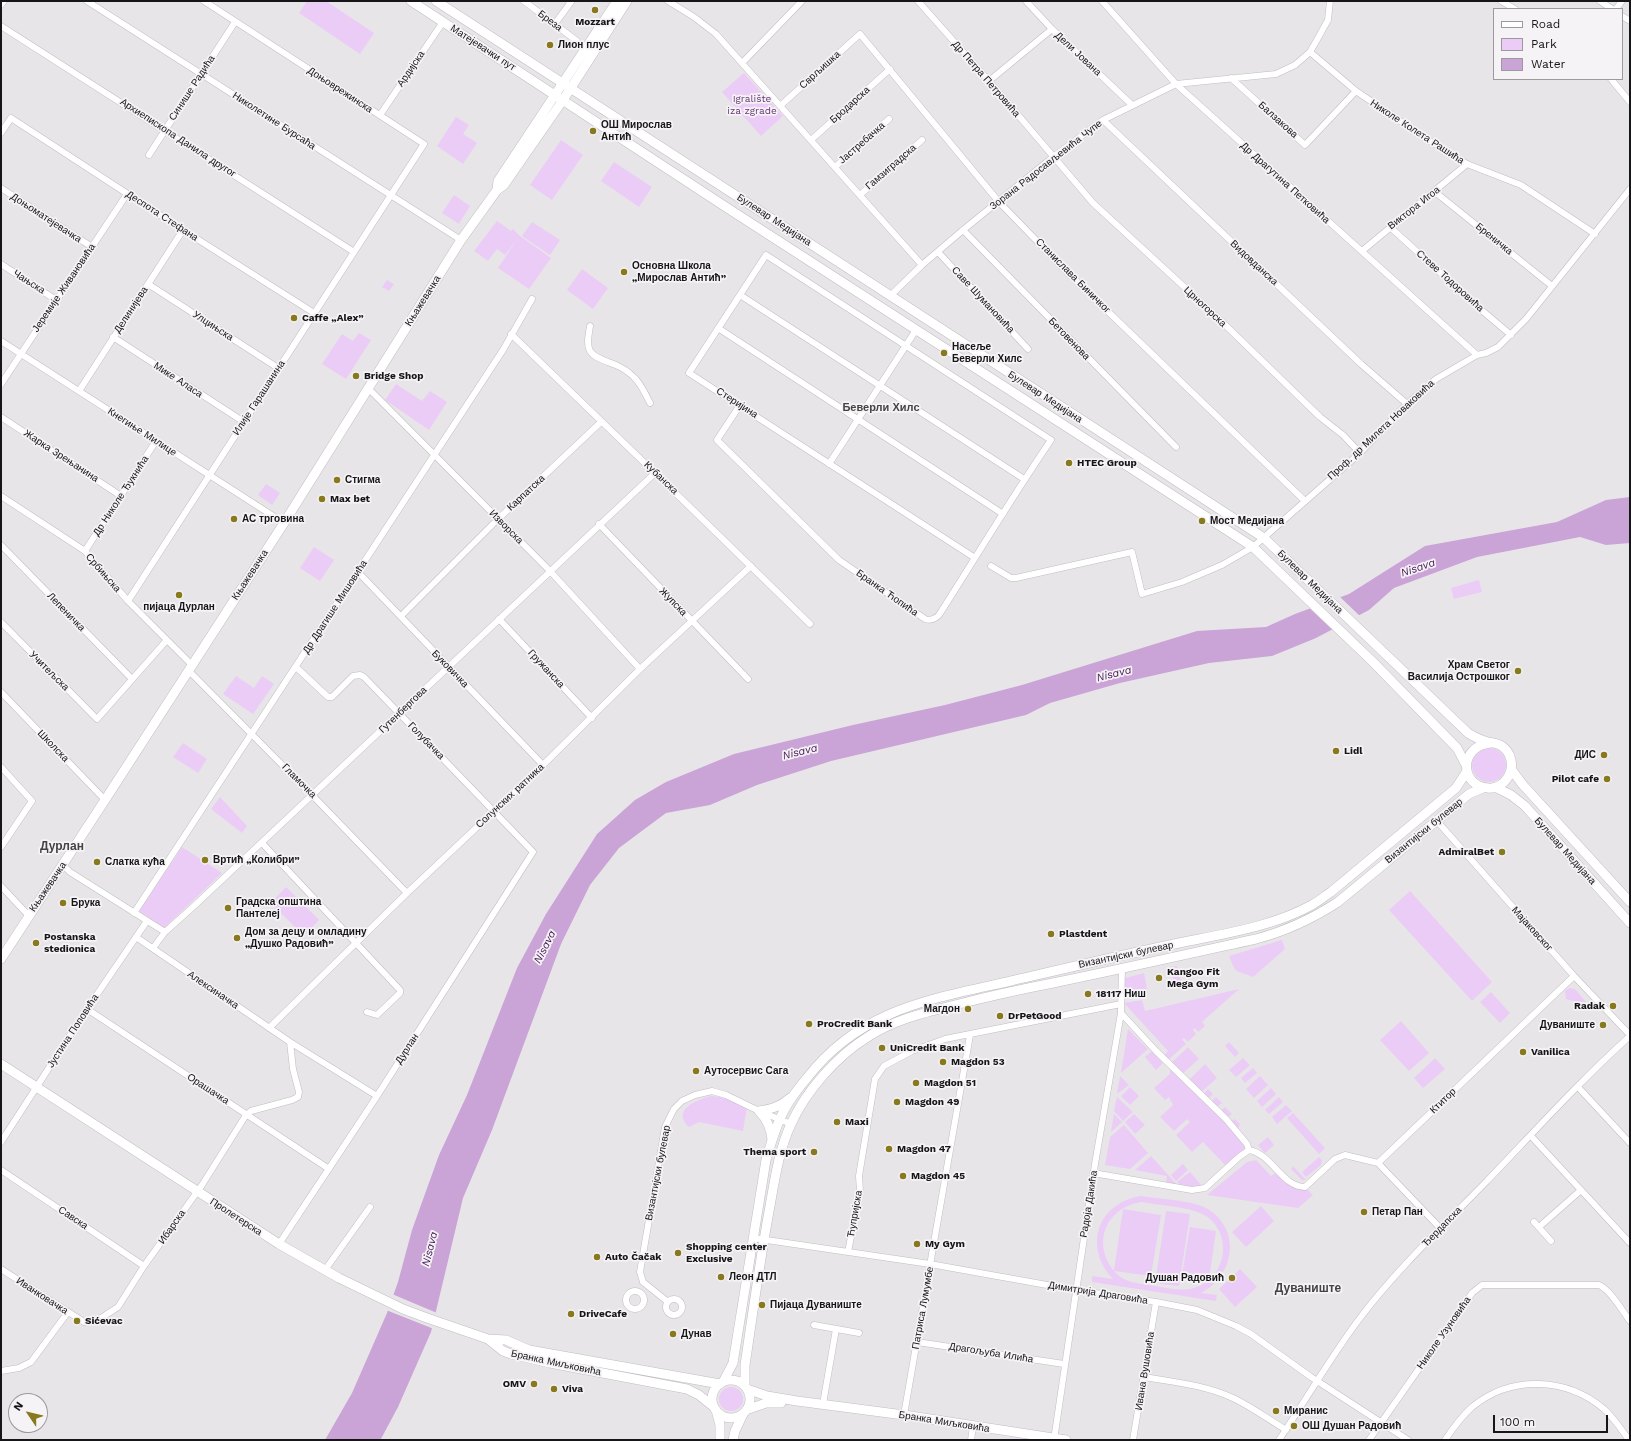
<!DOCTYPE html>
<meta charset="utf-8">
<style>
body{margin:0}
#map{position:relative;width:1631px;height:1441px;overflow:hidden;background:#e8e5e9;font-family:"Work Sans",sans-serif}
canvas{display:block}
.frame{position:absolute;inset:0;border:2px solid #161517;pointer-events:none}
.legend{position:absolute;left:1493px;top:8px;width:130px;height:72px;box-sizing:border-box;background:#f5f3f6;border:1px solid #9c9a9d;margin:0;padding:5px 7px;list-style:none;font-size:12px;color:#161517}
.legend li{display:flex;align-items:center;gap:8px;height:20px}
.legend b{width:20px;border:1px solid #9c9a9d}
.north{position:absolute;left:8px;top:1393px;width:40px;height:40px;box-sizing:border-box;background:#f5f3f6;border:1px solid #9c9a9d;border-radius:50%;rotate:305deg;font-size:11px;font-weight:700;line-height:16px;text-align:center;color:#161517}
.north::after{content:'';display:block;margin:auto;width:14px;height:18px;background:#88791e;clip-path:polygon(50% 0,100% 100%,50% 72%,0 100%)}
.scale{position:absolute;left:1493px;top:1415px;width:115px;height:18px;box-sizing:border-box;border:2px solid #161517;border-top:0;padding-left:5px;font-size:12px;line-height:14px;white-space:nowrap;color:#161517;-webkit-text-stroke:3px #f5f3f6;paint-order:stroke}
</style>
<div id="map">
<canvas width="1631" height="1441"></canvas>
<div class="frame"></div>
<ul class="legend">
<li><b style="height:5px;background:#fff"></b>Road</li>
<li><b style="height:11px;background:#ebccf6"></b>Park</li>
<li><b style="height:11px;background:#caa3d7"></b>Water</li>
</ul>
<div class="north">N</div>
<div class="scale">100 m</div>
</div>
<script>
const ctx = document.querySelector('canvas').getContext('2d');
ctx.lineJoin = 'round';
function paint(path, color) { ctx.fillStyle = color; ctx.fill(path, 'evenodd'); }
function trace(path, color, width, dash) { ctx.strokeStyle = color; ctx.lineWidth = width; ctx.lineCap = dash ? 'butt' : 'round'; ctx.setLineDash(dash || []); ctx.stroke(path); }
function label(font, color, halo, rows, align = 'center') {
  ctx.font = font + ' "Work Sans",sans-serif'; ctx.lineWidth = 3.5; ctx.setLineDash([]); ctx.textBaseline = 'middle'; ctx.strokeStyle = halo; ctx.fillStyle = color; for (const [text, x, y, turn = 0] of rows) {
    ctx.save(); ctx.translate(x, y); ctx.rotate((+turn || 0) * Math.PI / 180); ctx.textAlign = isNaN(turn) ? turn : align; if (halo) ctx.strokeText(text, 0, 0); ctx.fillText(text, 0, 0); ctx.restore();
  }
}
paint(new Path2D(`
 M307,1H326L374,33L360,54L299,13Z
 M744,73L783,116L761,136L722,92Z
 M456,117L469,125L463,134L477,143L463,164L437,146Z
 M561,140L583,155L552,200L530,185Z
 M614,162L652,187L639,207L601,181Z
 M454,195L470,206L459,224L442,213Z
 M497,221L511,231L513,229L520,236L551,258L529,289L498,268L516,241L505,255L497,249L488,261L474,251Z
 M532,222L560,240L550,255L522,236Z
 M582,269L608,288L593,309L567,290Z
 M387,280L394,284L389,291L382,287Z
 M359,333L371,340L346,379L322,364L342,334L353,341Z
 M396,384L422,401L430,391L447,402L429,430L385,400Z
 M266,484L280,493L272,505L258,495Z
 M314,547L334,560L320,581L300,568Z
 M1479,580L1482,592L1454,599L1451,588Z
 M236,676L254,688L262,676L274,684L253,714L223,694Z
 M183,743L207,759L198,773L173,757Z
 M1472 765a17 17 0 1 1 34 0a17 17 0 1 1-34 0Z
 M220,797L247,826L242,833L211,809Z
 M182,847L222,873L164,928L139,911Z
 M286,887L319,920L304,936L271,903Z
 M1410,891L1492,982L1472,1001L1389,910Z
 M1282,940L1285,949L1253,977C1234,969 1237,976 1229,956Z
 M1177,966L1181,982L1174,983L1170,967Z
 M1144,973L1147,989L1122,994V979Z
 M1570,988L1576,990L1586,1002H1577L1566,999L1565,991L1567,989Z
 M1239,989L1202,1022L1205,1026L1198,1032L1195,1028L1193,1030L1196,1034L1188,1042L1184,1038L1182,1039L1186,1044L1167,1061L1162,1057L1168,1051L1124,1003L1142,1000L1145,1011Z
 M1491,992L1510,1013L1500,1023L1480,1002Z
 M1401,1021L1429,1053L1409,1071L1380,1040Z
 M1128,1029L1148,1049L1121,1073Z
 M1229,1042L1239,1053L1235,1057L1225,1046Z
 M1188,1047L1199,1059L1182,1074L1188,1081L1205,1064L1217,1078L1200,1093L1202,1095L1208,1089L1213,1094L1207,1100L1210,1103L1216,1097L1222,1103L1215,1108L1219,1112L1225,1107L1232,1114L1226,1119L1231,1121L1235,1119L1240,1124L1238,1128L1249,1150L1227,1167L1203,1142L1192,1152L1176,1135L1190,1122L1187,1119L1174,1131L1160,1117L1173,1105L1169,1097L1165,1100L1154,1088L1170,1074V1064Z
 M1152,1051L1163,1063L1156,1070L1145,1057Z
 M1243,1058L1250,1065L1236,1077L1229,1070Z
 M1435,1058L1445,1069L1423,1088L1414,1078Z
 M1253,1068L1257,1073L1245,1083L1241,1078Z
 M1120,1076L1129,1085L1117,1094Z
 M1260,1076L1268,1085L1254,1098L1246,1089Z
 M1130,1087L1139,1096L1130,1105L1121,1096Z
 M1271,1088L1276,1094L1262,1107L1257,1101Z
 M711,1096L721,1097L747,1107L743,1131L699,1122L689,1127C671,1110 696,1100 711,1096Z
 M1117,1097L1133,1112L1123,1121L1114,1111Z
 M1279,1097L1283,1102L1269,1114L1265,1110Z
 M1286,1105L1292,1111L1277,1124L1272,1117Z
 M1293,1113L1325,1148L1319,1154L1287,1118Z
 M1114,1114L1122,1122L1111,1132Z
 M1134,1114L1145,1125L1135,1134L1125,1122Z
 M1124,1125L1148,1153L1130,1169L1105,1165L1110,1137Z
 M1268,1137L1274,1145L1265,1153L1258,1145Z
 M1151,1156L1180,1188L1165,1186L1167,1176L1135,1170Z
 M1319,1157L1322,1160L1321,1165L1306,1177L1302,1172Z
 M1256,1160L1271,1176L1278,1171C1289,1181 1303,1184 1313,1195L1298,1208L1207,1195L1247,1162Z
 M1183,1164L1188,1170L1176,1181L1171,1175Z
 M1293,1166L1306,1180H1302L1291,1169Z
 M1190,1172L1204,1188H1183L1177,1182Z
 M1141,1196C1158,1199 1189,1200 1204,1207C1242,1226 1236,1275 1201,1293L1217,1295L1216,1301L1092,1282V1276L1113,1279C1083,1247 1097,1203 1141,1196ZM1141,1202C1158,1205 1192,1207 1206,1216C1234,1235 1226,1279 1194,1288C1180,1292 1163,1287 1149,1285C1136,1283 1123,1282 1114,1271L1151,1276L1161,1215L1123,1209L1114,1270H1113C1092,1242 1106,1208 1141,1202Z
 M1261,1206L1274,1221L1246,1247L1232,1232Z
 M1166,1211L1190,1214L1179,1286L1155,1283Z
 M1190,1227L1216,1231L1209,1279L1182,1275Z
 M1240,1269L1257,1287L1235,1307L1219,1289Z
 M719 1399a12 12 0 1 1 24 0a12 12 0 1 1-24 0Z`), '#ebccf6');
paint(new Path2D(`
 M1630,497V543L1606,545L1580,537L1477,557L1394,588L1369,610L1316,638L1272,656L1209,663L1120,683L1050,703L1026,715L831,761L757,785L710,805L666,813L619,848L590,885L561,944L492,1130L463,1198L431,1332L398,1407L382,1437L380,1440H325L352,1393L387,1313L398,1282L412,1230L439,1155L467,1095L517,968L546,914L597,834L635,800L666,782L734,754L853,725L945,705L1022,685L1197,631L1266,627L1295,614L1349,594L1425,546L1557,522L1606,500Z`), '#caa3d7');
paint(new Path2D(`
 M1339,596L1361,617L1334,631L1308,607Z
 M392,1294L437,1313L434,1329L386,1310Z`), '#e8e5e9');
const street = new Path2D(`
 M87,1L461,240
 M524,1L577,41
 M668,1L694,17L716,34L922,265
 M918,1L989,81L1093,203L1218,318L1320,417L1343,435L1360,453
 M1026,1L1052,29L1132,105
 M1102,1L1176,84L1477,355
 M1501,1L1515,9
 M1600,1L1612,9
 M1,5L4,1
 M1616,9L1622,1
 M1622,16L1630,21
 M554,25L571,2L569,1
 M1,26L354,252
 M1310,52L1356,91L1425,138L1467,164L1521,185L1595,234
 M743,62L802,1
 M1231,78L1305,145L1356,91
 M1611,79L1630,102
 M989,81L1052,29
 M780,106L860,34L999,202L1069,274L1305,501
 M380,115L443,22
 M1103,120L1361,364L1407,404
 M1,133L11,118L183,230L314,313
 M811,140L890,69
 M149,155L235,22
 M835,167L889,119
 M1,188L92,247
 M1435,192L1552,286
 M860,195L922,140
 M1390,227L1479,308L1511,335
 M963,230L1176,447
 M1362,251L1467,164
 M938,252L1028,349
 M1,264L56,300
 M148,284L278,368
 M740,295L1024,479
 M890,296L922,265L963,230L1053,157L1103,120L1176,84L1276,74L1295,65L1310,52L1318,38L1328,20L1330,1
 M590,326C589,333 586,344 590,351C596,360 611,362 620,367C637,376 642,387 650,403
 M718,328L1003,514
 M511,334L655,473L810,624
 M113,337L244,422
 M1,341L284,523
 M1,384L127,194
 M368,388L550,571L640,669
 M79,391L183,230
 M740,405L717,440L839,560L925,619C931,621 935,619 939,615C976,557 1012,497 1051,440L766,255L689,373L975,558
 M1,417L121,496
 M829,464L916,330
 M1,496L85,551L128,601L192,665
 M599,524L748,679
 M1,545L132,679
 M85,551L156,441
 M991,566L1011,578H1016L1132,552L1142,594L1182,582L1222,565L1253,547L1360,453L1407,404L1436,379L1477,355L1486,353L1498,347L1526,319L1630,189
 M358,572L543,765
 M128,601L424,144L204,1
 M401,616L498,519L601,422
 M499,619L592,718
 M1,622L97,719L166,641
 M189,671L312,795L407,893
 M1,692L105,800
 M1,767L32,801L1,847
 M1437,821L1574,976L1630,1035
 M262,843L400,990V993L377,1015L367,1012
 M63,865L70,872L165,932
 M1,886L29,916
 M134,913L503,350L532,299
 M136,937L290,1042L377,1096
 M153,948L165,932L194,906L655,473
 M87,1009L329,1169
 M1121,1013L1156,1051L1226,1119L1247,1144L1249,1150C1272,1154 1282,1187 1305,1187L1335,1159L1345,1155L1378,1163
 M269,1028L407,893L543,765L640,669L751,566
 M1578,1087L1630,1143
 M1531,1136L1630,1243
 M1,1142L87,1009L147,921
 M1378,1163L1574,976
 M1378,1163L1441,1229
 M1,1170L144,1266
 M1093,1173L1192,1190L1205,1188L1239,1157L1249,1150
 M1534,1222L1551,1241
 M1539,1227L1581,1190
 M753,1238L930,1264L1075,1290L1156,1302L1197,1310L1236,1326L1251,1334L1311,1377L1408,1440
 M279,1244L377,1096L533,852L364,677L360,675L353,676L332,697H328L296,667
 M848,1252L860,1191L859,1176L875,1079L884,1066L912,1051L945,1039L1121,1004
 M1,1269L84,1322L98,1320L118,1307L144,1266L202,1185L246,1115L251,1111L292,1100L298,1097L299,1092L293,1069L290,1042
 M325,1270L370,1207
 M643,1282L640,1272L665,1127L674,1109L682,1101L695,1095L712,1091L726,1095L759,1111L791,1124
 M643,1282L668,1302
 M626 1300a9 9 0 1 1 18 0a9 9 0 1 1-18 0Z
 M666 1307a8 8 0 1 1 16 0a8 8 0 1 1-16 0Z
 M814,1325L859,1333
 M917,1342L1064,1364
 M1,1371L19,1368L31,1362L68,1312
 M1144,1377C1174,1382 1205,1385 1233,1398C1252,1407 1268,1419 1286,1430
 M823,1404L836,1329
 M904,1415L970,1035
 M971,1440L973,1426
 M1054,1440L1095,1164L1121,1013L1122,968
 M1133,1440L1156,1302
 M1279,1440C1305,1401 1329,1360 1357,1322C1395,1271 1442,1227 1486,1182C1533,1133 1579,1082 1630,1036
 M1369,1440L1472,1293L1482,1285H1599C1610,1289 1623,1312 1630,1321
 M1445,1440C1453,1428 1461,1417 1472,1407C1511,1375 1566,1377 1604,1409C1614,1418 1621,1429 1629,1440`);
const secondary = new Path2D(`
 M411,1L732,211L1253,547L1373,662L1457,748L1466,765
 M436,1L1264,538L1468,733C1474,737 1481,740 1488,742C1492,743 1496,743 1500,745C1511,751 1515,766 1508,777C1504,784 1496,789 1488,788C1460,786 1458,747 1490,743
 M497,190L498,181L617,1
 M1511,769L1523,785L1630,902
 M1495,787L1511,795L1525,806L1630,923
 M1,959L105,800L284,523L461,240L497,190L504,185L563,100L627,1
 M1,1064L279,1244L339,1278L403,1309L427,1318L488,1339L506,1340L529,1350L720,1384
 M759,1111C771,1109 780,1107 790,1098
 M759,1111C767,1119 771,1128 772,1140
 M488,1339L503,1351L511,1354L550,1363L687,1389L699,1395L714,1407
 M712 1399a19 19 0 1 1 38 0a19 19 0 1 1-38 0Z
 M723,1382L733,1363L766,1160C770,1147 774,1132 780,1119C786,1104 796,1091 807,1078C860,1009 931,999 1011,981C1067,968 1122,955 1179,943C1223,934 1272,927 1312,905C1319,901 1325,896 1331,892L1456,788L1467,771
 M745,1386V1365C753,1312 760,1259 770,1206C775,1178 779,1150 791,1124C806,1091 836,1057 866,1038C894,1019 927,1012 959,1004C990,996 1022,989 1053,983C1121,969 1188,954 1256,939C1286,931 1312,919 1338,902L1469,794L1483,788
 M747,1389L767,1396L797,1401L904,1415L1066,1440
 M716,1410L720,1425V1440
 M746,1410L766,1403H781
 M733,1440L735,1431L743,1414`);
trace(street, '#c0bdc1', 7);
trace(secondary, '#c0bdc1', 10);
trace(street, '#fff', 6);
trace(secondary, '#fff', 9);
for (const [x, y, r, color] of [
 [595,10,4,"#88791e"],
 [550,45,4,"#88791e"],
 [593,131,4,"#88791e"],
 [624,272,4,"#88791e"],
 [294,318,4,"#88791e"],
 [944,353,4,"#88791e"],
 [356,376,4,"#88791e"],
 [1069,463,4,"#88791e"],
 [337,480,4,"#88791e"],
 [322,499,4,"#88791e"],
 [234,519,4,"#88791e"],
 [1202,521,4,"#88791e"],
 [179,595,4,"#88791e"],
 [1518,671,4,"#88791e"],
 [1336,751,4,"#88791e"],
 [1604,755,4,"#88791e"],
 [1607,779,4,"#88791e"],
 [1502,852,4,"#88791e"],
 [205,860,4,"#88791e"],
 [97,862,4,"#88791e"],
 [63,903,4,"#88791e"],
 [228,908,4,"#88791e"],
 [1051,934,4,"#88791e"],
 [237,938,4,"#88791e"],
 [36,943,4,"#88791e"],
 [1159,978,4,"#88791e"],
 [1088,994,4,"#88791e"],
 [1613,1006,4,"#88791e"],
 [968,1009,4,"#88791e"],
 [1000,1016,4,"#88791e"],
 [809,1024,4,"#88791e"],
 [1603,1025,4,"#88791e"],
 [882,1048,4,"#88791e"],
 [1523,1052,4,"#88791e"],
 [943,1062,4,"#88791e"],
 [696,1071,4,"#88791e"],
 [916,1083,4,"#88791e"],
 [897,1102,4,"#88791e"],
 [837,1122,4,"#88791e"],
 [889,1149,4,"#88791e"],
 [814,1152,4,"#88791e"],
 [903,1176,4,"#88791e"],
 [1364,1212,4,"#88791e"],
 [917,1244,4,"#88791e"],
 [678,1253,4,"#88791e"],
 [597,1257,4,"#88791e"],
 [721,1277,4,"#88791e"],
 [1232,1278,4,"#88791e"],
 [762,1305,4,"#88791e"],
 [571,1314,4,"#88791e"],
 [77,1321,4,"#88791e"],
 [673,1334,4,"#88791e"],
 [534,1384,4,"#88791e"],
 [554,1389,4,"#88791e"],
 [1276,1411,4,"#88791e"],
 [1294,1426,4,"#88791e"]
]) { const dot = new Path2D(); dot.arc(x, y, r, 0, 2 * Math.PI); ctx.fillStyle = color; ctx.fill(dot); trace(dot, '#f5f3f6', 1.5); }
label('10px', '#161517', '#f5f3f6', [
 ["Бреза",550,21,37],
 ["Матејевачки пут",483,48,33],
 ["Дели Јована",1078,54,43],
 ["Ардијска",411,69,-56],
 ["Сврљишка",820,70,-42],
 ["Др Петра Петровића",986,79,49],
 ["Синише Радића",192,88,-57],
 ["Доњоврежинска",340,90,33],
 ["Бродарска",850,105,-42],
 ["Балзакова",1278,120,42],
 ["Николетине Бурсаћа",274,121,33],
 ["Николе Колета Рашића",1417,132,33],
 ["Архиепископа Данила другог",178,138,33],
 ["Јастребачка",862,143,-41],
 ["Зорана Радосављевића Чупе",1046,165,-38],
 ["Гамзиградска",891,167,-41],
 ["Др Драгутина Петковића",1285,183,42],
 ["Виктора Игоа",1414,208,-38],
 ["Деспота Стефана",162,216,33],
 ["Доњоматејевачка",46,218,33],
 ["Булевар Медијана",774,220,33],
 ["Бреничка",1494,239,39],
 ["Видовданска",1254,263,43],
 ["Станислава Биничког",1073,276,45],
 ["Стеве Тодоровића",1450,281,42],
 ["Чањска",29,282,33],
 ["Јеремије Живановића",64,288,-56],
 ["Саве Шумановића",983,300,47],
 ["Књажевачка",423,301,-58],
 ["Црногорска",1205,307,43],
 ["Делинијева",131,310,-57],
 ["Улцињска",213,326,33],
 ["Бетовенова",1069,339,46],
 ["Мике Аласа",178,380,33],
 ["Булевар Медијана",1045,397,33],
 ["Илије Гарашанина",259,398,-57],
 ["Стеријина",737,403,33],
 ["Проф. др Милета Новаковића",1381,430,-43],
 ["Кнегиње Милице",142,432,33],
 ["Жарка Зрењанина",61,456,33],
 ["Кубанска",661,478,44],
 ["Карпатска",526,493,-43],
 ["Др Николе Ђукнића",121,496,-57],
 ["Изворска",506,527,45],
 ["Србињска",103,573,49],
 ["Књажевачка",250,575,-57],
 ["Булевар Медијана",1310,582,44],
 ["Бранка Ћопића",887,593,35],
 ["Жупска",673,602,46],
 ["Др Драгише Мишовића",335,607,-57],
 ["Лепеничка",66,612,46],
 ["Буковичка",450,669,46],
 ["Гружанска",546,669,47],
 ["Учитељска",49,671,45],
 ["Гутенбергова",403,710,-44],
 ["Голубачка",426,741,46],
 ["Школска",53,746,46],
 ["Гламочка",299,781,45],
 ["Солунских ратника",510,796,-43],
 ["Византијски булевар",1424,831,-39],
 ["Булевар Медијана",1565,851,48],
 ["Књажевачка",48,887,-56],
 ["Мајаковског",1532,929,48],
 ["Византијски булевар",1126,955,-12],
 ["Алексиначка",213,990,34],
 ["Јустина Поповића",73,1031,-57],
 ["Дурлан",407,1049,-57],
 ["Орашачка",208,1089,33],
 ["Ктитор",1443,1101,-44],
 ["Византијски булевар",658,1173,-79],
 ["Радоја Дакића",1089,1204,-81],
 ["Ћупријска",855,1214,-80],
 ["Пролетерска",236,1217,33],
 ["Савска",73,1218,34],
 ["Ибарска",172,1227,-55],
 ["Ђердапска",1442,1227,-46],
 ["Димитрија Драговића",1098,1293,9],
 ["Иванковачка",42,1296,33],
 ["Патриса Лумумбе",923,1308,-80],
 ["Николе Узуновића",1444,1333,-55],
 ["Драгољуба Илића",991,1353,9],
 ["Бранка Миљковића",556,1363,12],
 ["Ивана Вушовића",1145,1371,-81],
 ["Бранка Миљковића",944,1422,9]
]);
label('bold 10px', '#161517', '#f5f3f6', [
 ["Mozzart",595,22,"center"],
 ["Лион плус",558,45],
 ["ОШ Мирослав",601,125],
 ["Антић",601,137],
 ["Основна Школа",632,266],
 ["„Мирослав Антић”",632,278],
 ["Caffe „Alex”",302,318],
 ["Насеље",952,347],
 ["Беверли Хилс",952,359],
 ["Bridge Shop",364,376],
 ["HTEC Group",1077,463],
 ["Стигма",345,480],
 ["Max bet",330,499],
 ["АС трговина",242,519],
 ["Мост Медијана",1210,521],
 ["пијаца Дурлан",179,607,"center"],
 ["Храм Светог",1510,665,"right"],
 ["Василија Острошког",1510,677,"right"],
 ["Lidl",1344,751],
 ["ДИС",1596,755,"right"],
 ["Pilot cafe",1599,779,"right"],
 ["AdmiralBet",1494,852,"right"],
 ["Вртић „Колибри”",213,860],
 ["Слатка кућа",105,862],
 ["Градска општина",236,902],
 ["Пантелеј",236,914],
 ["Брука",71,903],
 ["Дом за децу и омладину",245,932],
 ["„Душко Радовић”",245,944],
 ["Plastdent",1059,934],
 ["Postanska",44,937],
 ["stedionica",44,949],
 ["Kangoo Fit",1167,972],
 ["Mega Gym",1167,984],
 ["18117 Ниш",1096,994],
 ["Radak",1605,1006,"right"],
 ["Магдон",960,1009,"right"],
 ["DrPetGood",1008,1016],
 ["ProCredit Bank",817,1024],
 ["Дуваниште",1595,1025,"right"],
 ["UniCredit Bank",890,1048],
 ["Vanilica",1531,1052],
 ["Magdon 53",951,1062],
 ["Аутосервис Сага",704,1071],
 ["Magdon 51",924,1083],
 ["Magdon 49",905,1102],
 ["Maxi",845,1122],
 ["Magdon 47",897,1149],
 ["Thema sport",806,1152,"right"],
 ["Magdon 45",911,1176],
 ["Петар Пан",1372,1212],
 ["My Gym",925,1244],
 ["Shopping center",686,1247],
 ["Exclusive",686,1259],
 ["Auto Čačak",605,1257],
 ["Леон ДТЛ",729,1277],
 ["Душан Радовић",1224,1278,"right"],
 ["Пијаца Дуваниште",770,1305],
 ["DriveCafe",579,1314],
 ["Sićevac",85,1321],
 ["Дунав",681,1334],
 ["OMV",526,1384,"right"],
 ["Viva",562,1389],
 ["Миранис",1284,1411],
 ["ОШ Душан Радовић",1302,1426]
], 'left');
label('10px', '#673776', '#f5f3f6', [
 ["Igralište",752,99],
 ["iza zgrade",752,111]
]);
label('bold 11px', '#454346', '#f5f3f6', [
 ["Беверли Хилс",881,408]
]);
label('italic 11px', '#451554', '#f5f3f6', [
 ["Nisava",1418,568,-19],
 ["Nisava",1114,674,-14],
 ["Nisava",800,752,-14],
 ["Nisava",545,947,-63],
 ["Nisava",430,1249,-76]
]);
label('bold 12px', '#454346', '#f5f3f6', [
 ["Дурлан",62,846],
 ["Дуваниште",1308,1288]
]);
</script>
